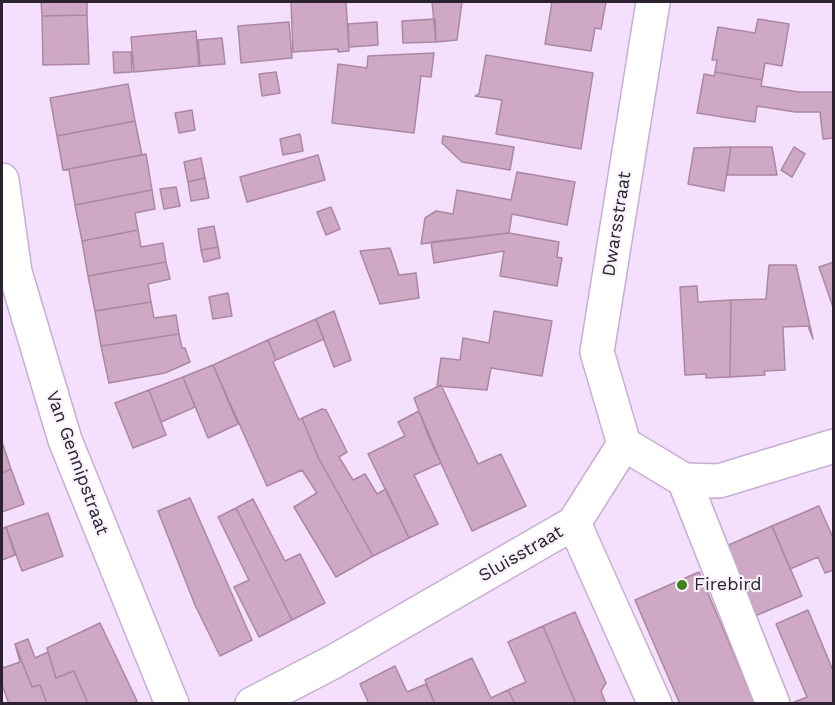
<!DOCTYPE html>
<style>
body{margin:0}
#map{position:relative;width:835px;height:705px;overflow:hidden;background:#f4dffd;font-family:"Work Sans",sans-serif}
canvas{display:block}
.frame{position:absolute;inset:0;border:3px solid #2c2230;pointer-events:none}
</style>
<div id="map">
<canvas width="835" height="705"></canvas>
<div class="frame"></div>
</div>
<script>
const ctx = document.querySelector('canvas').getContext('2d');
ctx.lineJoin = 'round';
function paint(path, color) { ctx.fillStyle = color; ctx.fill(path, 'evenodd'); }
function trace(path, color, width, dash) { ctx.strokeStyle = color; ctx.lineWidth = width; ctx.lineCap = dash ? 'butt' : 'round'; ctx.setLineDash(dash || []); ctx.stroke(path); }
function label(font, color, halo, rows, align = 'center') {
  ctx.font = font + ' "Work Sans",sans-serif'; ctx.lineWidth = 4.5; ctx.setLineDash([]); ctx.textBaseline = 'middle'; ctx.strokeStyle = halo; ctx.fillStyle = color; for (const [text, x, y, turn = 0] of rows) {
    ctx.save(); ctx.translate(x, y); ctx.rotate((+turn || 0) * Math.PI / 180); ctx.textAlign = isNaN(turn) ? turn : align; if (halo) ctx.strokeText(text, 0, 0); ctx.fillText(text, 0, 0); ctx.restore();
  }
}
const building = new Path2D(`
 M41,2H87V15L42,16Z
 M291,2H346L349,51L338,52V49L293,52Z
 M432,2H462L457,40L436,42Z
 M552,2H606L601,29L595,28L591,51L545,44Z
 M87,15L89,64L43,65L42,16Z
 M435,19L436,42L403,43L402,21Z
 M758,19L789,24L782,66L765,63L762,80L715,72L717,60H712L718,27L755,33Z
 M289,22L292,58L241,63L238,26Z
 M377,22L378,45L349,47L348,24Z
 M196,31L199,66L134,72L131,37Z
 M222,38L225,64L200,66L198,40Z
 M113,52H131L132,72L114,73Z
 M434,53L431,77L421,76L414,133L332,123L338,64L367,68L368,56Z
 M486,55L593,73L581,149L496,134L502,100L475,96L479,94Z
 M276,72L280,93L262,96L259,74Z
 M715,72L762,80L761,86L799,92H834V138L823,139L820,112H795L757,106L755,122L697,113L704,74L714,76Z
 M128,84L135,121L57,136L50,98Z
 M192,110L195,130L179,133L175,113Z
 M135,121L142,155L63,170L57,136Z
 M300,134L303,151L283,155L280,139Z
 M443,136L514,147L510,170L462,162L442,143Z
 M731,147H772L777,175H727Z
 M731,147L724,191L688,184L694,148Z
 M794,147L805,154L792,177L781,170Z
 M146,154L152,190L75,205L69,170H63Z
 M318,155L325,180L247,202L240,177Z
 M201,158L205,178L188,182L184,162Z
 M517,172L575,182L567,225L512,214L509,233L421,244L425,218L436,211L453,214L457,190L511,200Z
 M205,178L209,198L191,201L188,182Z
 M176,187L180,206L164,209L160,189Z
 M152,190L155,209L135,213L138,230L82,241L75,205Z
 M331,207L340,229L326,235L317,212Z
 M214,226L218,247L201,250L198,229Z
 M138,230L141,247L163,243L166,262L88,276L82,241Z
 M509,233L559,242L557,257L562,258L557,286L500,276L504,251L434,263L431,242Z
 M218,247L220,258L204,262L201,250Z
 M390,248L399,275L416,273L419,298L380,304L360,251Z
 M166,262L170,279L148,284L151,302L95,311L88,276Z
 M834,262V310L819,267Z
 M769,265H796L813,339L808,326L783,327L785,370L764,371L765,375L730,377L731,300L766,299Z
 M697,286L698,302L731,300L730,377L706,378V374L685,375L680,287Z
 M228,293L232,316L213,319L209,297Z
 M151,302L154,318L176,315L179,334L101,346L95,311Z
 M334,311L351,360L334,367L316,319Z
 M494,311L552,321L542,376L491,368L487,390L437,386L441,358L460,360L463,338L489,343Z
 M316,319L324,339L276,360L268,340Z
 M179,334L182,348H185L190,362L165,373L109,383L101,346Z
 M268,340L276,360L273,362L299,420L302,418L318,457L373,556L336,577L294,507L317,493L302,470L267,486L213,365Z
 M213,365L238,424L208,438L183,377Z
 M183,377L195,407L161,422L149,390Z
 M441,385L478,464L501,454L526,506L472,531L428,435L414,398Z
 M149,390L166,435L133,448L115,403Z
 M322,409L326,410L347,452L339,457L353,480L365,474L377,494L386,489L409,538L373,556L318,457L302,418Z
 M419,411L441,463L414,475L438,524L409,538L368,454L405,436L398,422Z
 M2,442L11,469L2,473Z
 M11,469L24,504L2,512V473Z
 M190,498L252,640L220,656L195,605L158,511Z
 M253,499L285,561L300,554L325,603L292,620L236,508Z
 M819,506L834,540V570L825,573L818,557L790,569L772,526Z
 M236,508L292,620L259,637L234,587L249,580L218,517Z
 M48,513L63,556L22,571L6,527Z
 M772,526L802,596L755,616L724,547Z
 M6,527L15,555L2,560V529Z
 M699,572L755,704H680L635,600Z
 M808,610L834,673V704L792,703L807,697L776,624Z
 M575,612L606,683L601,691L606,704H576L543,626Z
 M100,623L137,701L132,704H88L74,671L56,678L47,648Z
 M543,626L576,704H515L508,690L526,682L508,642Z
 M28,639L35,658L48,652L56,678L74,671L88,704H47L40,685L32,687L15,644Z
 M15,644L32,687L40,685L47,704H9L2,685V664L3,668L20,662Z
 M472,658L491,698L508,690L515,704H435L425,680Z
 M395,666L407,692L426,684L435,704H369L360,684Z`);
paint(building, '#cea8c4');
trace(building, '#ac87a2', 1.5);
const minor = new Path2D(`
 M2,180L15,272L65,440L172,704
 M624,444L597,352L653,2
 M624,444L684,480L719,481L834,446
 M684,480L773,704
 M574,523L655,704
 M252,704L333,662L574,523L624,444`);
trace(minor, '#c7aed2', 36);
trace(minor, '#fff', 33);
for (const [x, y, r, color] of [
 [682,585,6,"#427e1b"]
]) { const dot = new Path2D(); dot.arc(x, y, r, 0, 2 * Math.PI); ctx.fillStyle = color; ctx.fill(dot); trace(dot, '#f8f3fa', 2); }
label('18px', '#2c2230', '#f8f3fa', [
 ["Dwarsstraat",617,224,-81],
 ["Van Gennipstraat",77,463,70],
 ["Sluisstraat",521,554,-30]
]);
label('18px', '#2c2230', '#f8f3fa', [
 ["Firebird",694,585]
], 'left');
</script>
